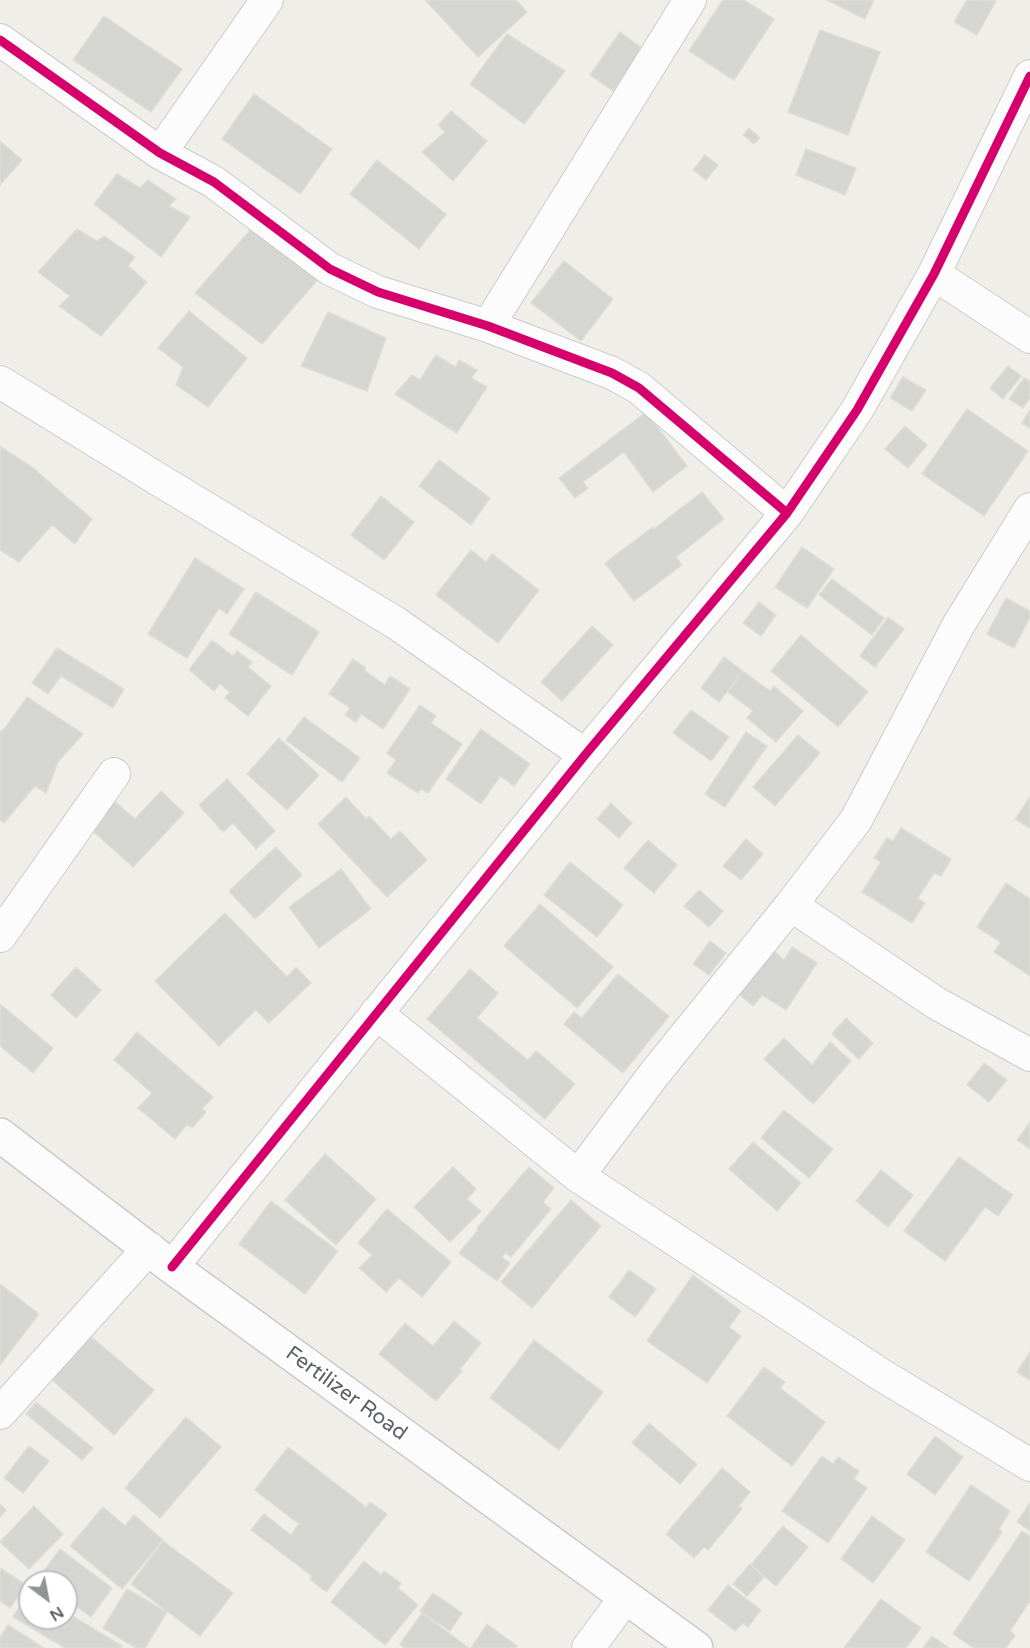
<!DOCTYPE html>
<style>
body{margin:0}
#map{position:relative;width:1030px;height:1648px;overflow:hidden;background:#efeee9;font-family:"Varela Round",sans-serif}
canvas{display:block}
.north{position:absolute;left:18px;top:1570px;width:60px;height:60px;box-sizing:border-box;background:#fff;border:2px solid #bfc0c3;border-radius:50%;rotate:148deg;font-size:16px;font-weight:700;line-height:24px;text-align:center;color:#5e6268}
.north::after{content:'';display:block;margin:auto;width:21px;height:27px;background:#919395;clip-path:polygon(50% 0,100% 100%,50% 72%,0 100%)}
</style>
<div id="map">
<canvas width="1030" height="1648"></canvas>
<div class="north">N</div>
</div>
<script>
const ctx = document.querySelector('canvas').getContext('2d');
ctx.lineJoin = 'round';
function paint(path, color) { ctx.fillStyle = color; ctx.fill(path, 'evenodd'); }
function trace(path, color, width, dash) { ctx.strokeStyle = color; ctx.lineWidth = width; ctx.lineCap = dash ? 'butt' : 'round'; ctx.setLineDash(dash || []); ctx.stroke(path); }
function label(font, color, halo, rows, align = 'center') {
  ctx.font = font + ' "Varela Round",sans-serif'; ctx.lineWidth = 6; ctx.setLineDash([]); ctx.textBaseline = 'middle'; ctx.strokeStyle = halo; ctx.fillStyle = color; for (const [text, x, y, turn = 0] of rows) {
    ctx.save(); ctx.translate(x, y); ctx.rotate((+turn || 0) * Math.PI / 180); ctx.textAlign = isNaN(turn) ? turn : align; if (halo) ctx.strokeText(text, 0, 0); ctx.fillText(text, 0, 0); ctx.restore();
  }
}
const building = new Path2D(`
 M425,0H516L527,12L478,57Z
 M723,0H744L774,19L734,80L689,51Z
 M827,0H874L865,19Z
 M967,0L996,1L977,35L954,22Z
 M104,16L182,69L151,112L73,60Z
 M820,30L880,52L848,135L788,112Z
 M620,32L643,49L613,91L590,75Z
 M507,34L565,71L524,124L470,84Z
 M254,94L332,149L300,194L222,139Z
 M451,111L487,141L453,181L422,152L445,132L438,125Z
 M749,128L760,138L754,144L743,135Z
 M0,141L22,160L0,185Z
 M806,149L856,168L845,195L796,175Z
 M705,155L718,165L706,180L693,170Z
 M377,160L446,214L419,249L350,194Z
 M117,174L140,188L148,180L176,199L169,206L190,217L161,257L94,204Z
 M253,227L319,278L262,344L195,293Z
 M77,229L97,241L104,236L135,257L128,266L147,282L101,336L59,306L70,296L38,272Z
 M564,261L613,299L581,341L531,303Z
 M189,311L247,358L208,407L176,385L183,367L158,348Z
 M328,312L386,338L367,391L301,366Z
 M436,355L455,367L459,360L477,370L471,378L487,387L457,433L395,394L412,375L420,380Z
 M1008,366L1021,376L1003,399L990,388Z
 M903,377L926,390L912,411L890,398Z
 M1024,378L1030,381V398L1023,408L1009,399Z
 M967,409L1028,451L984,516L922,474Z
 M1030,410V428L1022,423Z
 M646,412L687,466L653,492L624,452L583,482L588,488L575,498L559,478Z
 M905,426L927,445L908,468L885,449Z
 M0,446L33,468L92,519L75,544L52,525L19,562L0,550Z
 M439,460L490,498L471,525L419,486Z
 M702,492L724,519L676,557L682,565L634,601L605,563L653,527L654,529Z
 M381,496L414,522L384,560L351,535Z
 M802,547L834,569L807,608L775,587Z
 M471,550L486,562L492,554L539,590L498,643L436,595Z
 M195,558L244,589L227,614L219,608L187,658L148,634Z
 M832,579L884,618L872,635L819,595Z
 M256,592L319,632L292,675L229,634Z
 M1006,598L1030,611V617L1014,648L987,634Z
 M759,602L776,615L761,636L743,623Z
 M888,617L904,629L875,667L860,656Z
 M592,626L613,645L562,701L541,682Z
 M801,635L868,692L838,727L771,671Z
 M212,640L233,656L237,651L252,662L248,667L271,686L248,716L225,698L230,692L220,684L214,691L189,670Z
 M57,648L124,689L113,708L61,676L48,694L32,683Z
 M724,657L743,671L719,702L701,688Z
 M353,659L366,668L365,671L385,685L390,676L410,689L383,729L361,714L356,722L345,715L350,708L329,694Z
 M743,671L770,691L774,686L803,711L776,742L747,718L753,711L728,692Z
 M27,697L83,734L58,762L46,793L35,786L4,823L0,820V732L5,728Z
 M420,705L436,716L431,723L462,744L428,793L421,789L418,793L387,773L396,760L387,753Z
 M691,710L729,737L711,761L673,733Z
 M304,717L360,758L342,782L286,740Z
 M481,729L530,764L514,786L500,776L481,804L446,779Z
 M746,732L767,746L725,807L705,794Z
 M798,735L820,753L775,806L753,787Z
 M279,738L319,775L287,810L247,774Z
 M227,779L275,831L256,849L233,823L223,832L199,805Z
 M161,791L184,813L133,867L86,825L111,798L135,819Z
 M346,797L366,819L369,816L391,839L400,831L427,860L387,897L318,824Z
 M1030,797V828L1015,819Z
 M611,803L632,823L619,838L597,819Z
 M901,828L951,859L941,876L934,873L918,898L925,903L912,923L862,892L881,862L874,858L887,838L893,841Z
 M746,839L763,854L741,880L723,866Z
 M648,840L677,865L654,893L624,868Z
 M276,847L302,875L255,919L229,891Z
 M570,862L623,905L597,937L544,895Z
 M341,869L371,909L319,948L289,907Z
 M1006,883L1030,899V976L994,952L1001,942L977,927Z
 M699,890L723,911L709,927L684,906Z
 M540,904L613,967L577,1008L504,946Z
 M225,913L287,977L296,967L311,983L269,1023L256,1010L219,1046L155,981Z
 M710,941L726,953L709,975L693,964Z
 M792,947L817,963L786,1010L762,995L753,1006L735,991L771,949L784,960Z
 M76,967L101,990L76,1018L51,995Z
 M470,969L498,993L477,1018L528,1060L536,1051L575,1084L545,1119L427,1019Z
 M618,974L669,1016L623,1073L564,1024L574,1012L582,1018Z
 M0,1004L53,1048L33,1073L0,1046Z
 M846,1018L873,1043L859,1059L832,1034Z
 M137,1032L213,1097L202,1109L206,1112L192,1128L187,1124L175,1139L138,1108L152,1093L114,1060Z
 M784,1038L812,1065L830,1042L851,1061L813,1104L764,1059Z
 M984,1063L1007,1080L989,1102L967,1085Z
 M784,1110L833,1149L809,1178L761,1138Z
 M1030,1122V1149L1017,1140Z
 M753,1142L801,1183L777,1211L729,1169Z
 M325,1154L376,1199L336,1245L285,1200Z
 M959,1157L1013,1195L998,1216L985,1207L945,1261L904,1231Z
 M453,1167L476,1189L467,1199L481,1211L450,1242L414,1207Z
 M529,1167L554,1188L543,1202L551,1209L511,1257L506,1253L502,1257L510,1263L497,1281L459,1253L478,1230L477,1228Z
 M881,1170L913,1195L888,1227L856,1201Z
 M571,1200L601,1226L532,1308L501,1282Z
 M271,1201L338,1251L305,1294L239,1244Z
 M387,1209L451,1262L422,1297L399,1278L386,1292L359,1268L372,1255L358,1243Z
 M629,1270L656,1289L635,1317L609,1297Z
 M693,1275L741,1311L729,1327L741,1336L707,1383L647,1341Z
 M0,1284L39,1314L0,1365Z
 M454,1321L481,1343L460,1369L462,1371L436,1401L379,1354L405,1323L433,1346Z
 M89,1335L154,1390L114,1435L49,1377Z
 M534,1340L603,1392L559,1450L490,1398Z
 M1030,1352V1380L1017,1372Z
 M764,1367L785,1382L780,1388L825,1422L792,1466L727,1416Z
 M36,1402L93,1448L82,1460L26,1414Z
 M186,1417L221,1447L160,1518L125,1488Z
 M649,1423L697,1464L680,1484L632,1443Z
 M935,1436L963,1457L935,1495L907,1474Z
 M29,1446L49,1461L23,1493L4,1478Z
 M288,1447L366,1507L370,1502L387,1514L326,1592L310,1579L312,1576L251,1530L264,1514L291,1535L299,1524L255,1490Z
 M822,1456L833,1464L838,1457L859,1471L854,1479L867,1488L828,1543L782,1511Z
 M722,1468L750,1492L739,1506L742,1509L708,1550L704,1547L694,1558L666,1534Z
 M971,1485L1010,1511L999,1529L1002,1532L969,1581L926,1552Z
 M1030,1503V1531L1017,1522Z
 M0,1504L6,1510L0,1517Z
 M34,1506L63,1534L29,1569L0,1542Z
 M103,1507L125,1526L134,1515L163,1540L122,1589L70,1546Z
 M872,1516L905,1540L873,1583L841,1559Z
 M783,1526L808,1547L776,1586L751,1565Z
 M1022,1531L1030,1536V1601L1010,1631L1015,1635L1006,1648H974L953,1634Z
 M163,1541L233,1593L200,1636L131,1584Z
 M60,1549L112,1588L91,1617L66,1599V1582H42L38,1579Z
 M364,1561L381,1575L384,1571L401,1583L398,1588L418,1605L385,1645L331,1602Z
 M750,1564L764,1577L747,1596L733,1584Z
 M0,1568L26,1585L10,1608L0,1601Z
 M728,1585L761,1610L748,1627L743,1623L735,1631L708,1610Z
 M127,1589L167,1612L145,1648H136L103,1628Z
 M30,1590V1618H66V1612L122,1646L121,1648H65L13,1617Z
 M433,1593L462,1613L450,1631L420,1611Z
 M881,1599L921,1628L906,1648H844Z
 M422,1613L469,1648H405L400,1644Z
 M487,1624L517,1646L516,1648H471Z
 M8,1625L44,1648H0V1637Z
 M932,1636L949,1648H923Z`);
paint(building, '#d5d5d2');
trace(building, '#deddd8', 1.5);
const street = new Path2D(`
 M0,40L160,153L214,182L330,269L378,292L488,326L612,373L639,388L787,513
 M160,153L267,0
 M934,274L1030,337
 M488,326L690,0
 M0,382L156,478L396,623L585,755
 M791,905L936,1003L1030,1055
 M0,936L114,774
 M376,1013L578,1176L880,1374L1030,1465
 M578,1176L655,1073L791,905L856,820L959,624L1030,509
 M172,1267L585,755L787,513L857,410L934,274L1030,76
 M0,1413L149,1248
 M588,1648L625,1598`);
const secondary = new Path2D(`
 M0,1135L172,1267L696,1648`);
trace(street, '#cccccb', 34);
trace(secondary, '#cbcbca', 36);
trace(street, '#fdfcfc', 32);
trace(secondary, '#fdfcfc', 33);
trace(new Path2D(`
 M0,40L160,153L214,182L330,269L378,292L488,326L612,373L639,388L787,513
 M172,1267L585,755L787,513L857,410L934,274L1030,76`), '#d6006c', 9);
label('21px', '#5e6268', '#fff', [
 ["Fertilizer Road",346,1394,36]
]);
</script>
